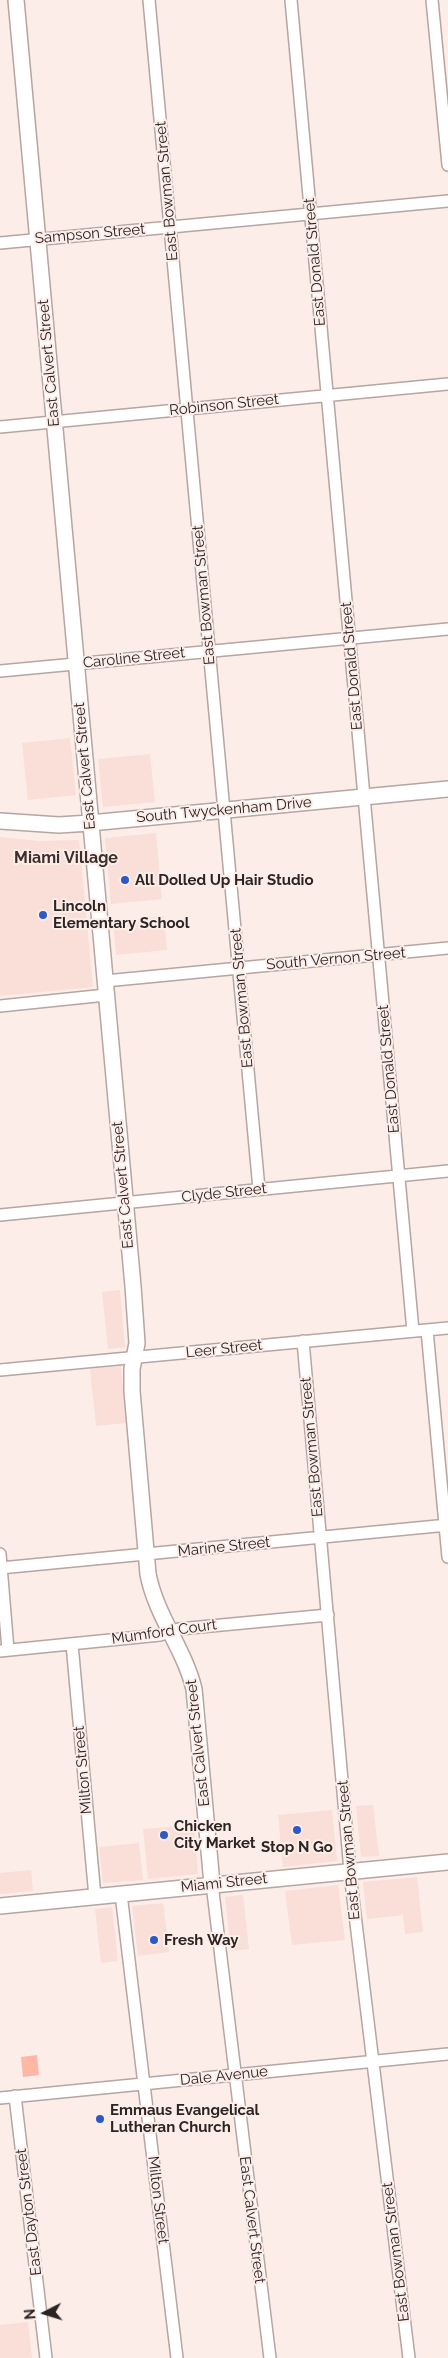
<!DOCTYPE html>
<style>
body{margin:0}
#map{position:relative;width:448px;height:2358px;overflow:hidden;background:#fcede9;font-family:Raleway,sans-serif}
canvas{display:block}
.north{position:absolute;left:20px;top:2288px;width:50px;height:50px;-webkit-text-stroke:4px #fcede9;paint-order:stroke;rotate:265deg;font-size:14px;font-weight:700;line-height:20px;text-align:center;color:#2b2423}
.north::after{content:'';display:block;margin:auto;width:18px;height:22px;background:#2b2423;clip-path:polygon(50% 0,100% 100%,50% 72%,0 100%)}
</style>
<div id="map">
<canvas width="448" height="2358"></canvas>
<div class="north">N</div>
</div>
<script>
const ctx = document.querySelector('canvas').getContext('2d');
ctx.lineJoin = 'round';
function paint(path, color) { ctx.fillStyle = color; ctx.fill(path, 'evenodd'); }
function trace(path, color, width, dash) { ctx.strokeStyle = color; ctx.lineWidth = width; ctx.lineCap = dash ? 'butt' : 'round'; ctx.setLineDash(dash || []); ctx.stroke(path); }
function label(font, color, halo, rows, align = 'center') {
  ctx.font = font + ' Raleway,sans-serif'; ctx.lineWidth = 4; ctx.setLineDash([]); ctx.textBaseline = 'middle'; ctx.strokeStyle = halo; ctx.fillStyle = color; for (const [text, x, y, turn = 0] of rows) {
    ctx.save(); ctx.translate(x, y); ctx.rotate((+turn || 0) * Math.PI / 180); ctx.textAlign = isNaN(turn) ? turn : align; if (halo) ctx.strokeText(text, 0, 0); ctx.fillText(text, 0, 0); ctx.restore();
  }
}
paint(new Path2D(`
 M70,738L76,795L28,800L22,743Z
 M150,754L155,802L103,807L98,759Z
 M156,833L162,899L111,904L105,838Z
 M0,837L39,841L79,840L93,987L0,996Z
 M164,916L167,950L116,955L113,922Z
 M120,1290L125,1347L108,1349L102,1292Z
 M121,1366L126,1423L96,1426L90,1369Z
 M373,1805L379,1856L361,1857L356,1806Z
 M332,1810L337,1861L283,1867L278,1815Z
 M194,1825L198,1874L148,1879L143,1829Z
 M139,1843L143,1880L103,1883L99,1847Z
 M31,1870L33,1891L0,1894V1873Z
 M417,1877L423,1932L405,1934L403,1915L367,1919L363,1882Z
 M338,1885L345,1940L292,1945L285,1891Z
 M243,1895L249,1949L231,1951L225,1897Z
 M163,1903L169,1952L138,1956L132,1906Z
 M112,1907L118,1961L101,1963L95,1909Z
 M28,2322L32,2358H0V2325Z`), '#faded8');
paint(new Path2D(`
 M37,2055L39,2075L23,2077L21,2057Z`), '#fdb7a7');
const street = new Path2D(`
 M149,0L259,1189
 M291,0L413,1331
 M432,0L448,165
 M0,243L448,201
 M0,427L448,384
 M0,671L448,629
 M105,981L448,948
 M0,1006L106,995
 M0,1215L448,1171
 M427,1330L448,1557
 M303,1341L351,1882L409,2358
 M0,1370L448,1328
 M0,1554L8,1650
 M0,1568L448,1525
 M72,1644L95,1897
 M0,1651L160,1635L179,1629L328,1615
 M212,1884L270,2358
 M121,1894L177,2358
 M15,2096L46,2358
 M0,2098L448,2054`);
const secondary = new Path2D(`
 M16,0L133,1286L137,1343L132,1369V1391L148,1574C156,1616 184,1648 194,1689L212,1884
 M0,821L59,825L90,823L448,789
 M0,1906L448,1862`);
trace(street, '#b6a5a0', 14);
trace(secondary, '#b6a5a0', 18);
trace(street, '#fff', 11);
trace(secondary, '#fff', 15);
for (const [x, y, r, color] of [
 [125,880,5,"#2c59c7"],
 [43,915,5,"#2c59c7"],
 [297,1830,5,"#2c59c7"],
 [164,1835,5,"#2c59c7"],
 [154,1940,5,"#2c59c7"],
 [100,2119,5,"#2c59c7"]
]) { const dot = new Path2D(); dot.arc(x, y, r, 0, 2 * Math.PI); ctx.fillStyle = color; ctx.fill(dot); trace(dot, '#fcede9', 2); }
label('15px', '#2b2423', '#fcede9', [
 ["East Bowman Street",167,191,-95],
 ["Sampson Street",90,234,-5],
 ["East Donald Street",315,262,-95],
 ["East Calvert Street",49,363,-95],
 ["Robinson Street",224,405,-6],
 ["East Bowman Street",204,595,-95],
 ["Caroline Street",134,658,-6],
 ["East Donald Street",352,666,-95],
 ["East Calvert Street",85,766,-95],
 ["South Twyckenham Drive",224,810,-5],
 ["South Vernon Street",336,959,-5],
 ["East Bowman Street",242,998,-95],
 ["East Donald Street",389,1069,-95],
 ["East Calvert Street",123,1185,-95],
 ["Clyde Street",224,1193,-6],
 ["Leer Street",224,1349,-6],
 ["East Bowman Street",312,1447,-95],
 ["Marine Street",224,1547,-6],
 ["Mumford Court",164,1632,-8],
 ["East Calvert Street",198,1743,-96],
 ["Milton Street",83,1770,-95],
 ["East Bowman Street",349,1850,-95],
 ["Miami Street",224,1883,-6],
 ["Dale Avenue",224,2076,-6],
 ["Milton Street",158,2200,83],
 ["East Dayton Street",29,2212,-97],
 ["East Calvert Street",252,2220,83],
 ["East Bowman Street",396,2252,-97]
]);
label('bold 15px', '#2b2423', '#fcede9', [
 ["All Dolled Up Hair Studio",135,880],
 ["Lincoln",53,906],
 ["Elementary School",53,923],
 ["Chicken",174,1826],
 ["City Market",174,1843],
 ["Stop N Go",297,1847,"center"],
 ["Fresh Way",164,1940],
 ["Emmaus Evangelical",110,2110],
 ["Lutheran Church",110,2127]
], 'left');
label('bold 16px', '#3c2e2b', '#fcede9', [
 ["Miami Village",66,858]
]);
</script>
